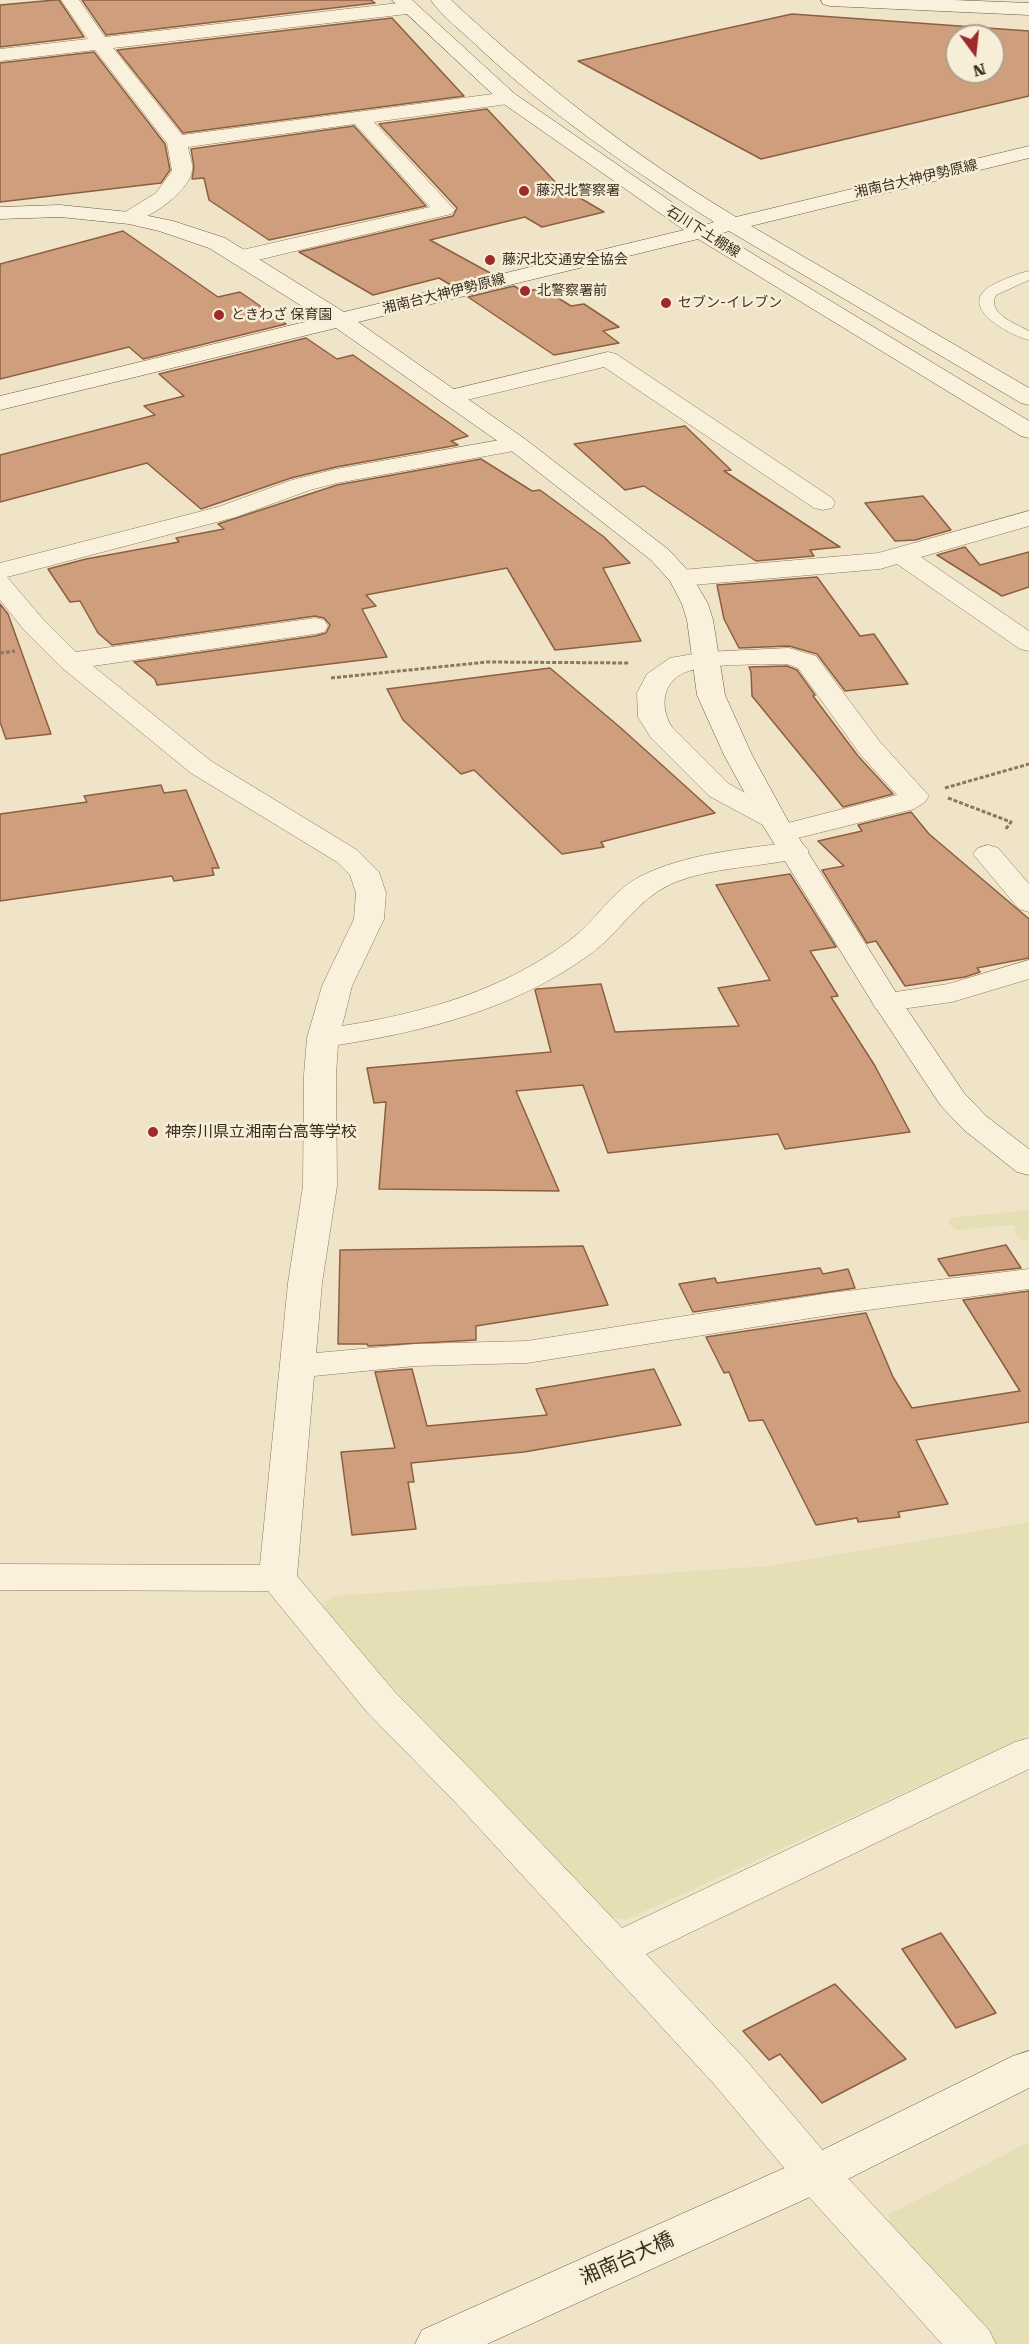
<!DOCTYPE html>
<meta charset="utf-8">
<style>
body{margin:0}
#map{position:relative;width:1029px;height:2344px;overflow:hidden;background:#f0e4c8;font-family:"Roboto Serif",serif}
canvas{display:block}
.north{position:absolute;left:945px;top:24px;width:60px;height:60px;box-sizing:border-box;background:#f7eed8;border:2px solid #ada18e;border-radius:50%;rotate:165deg;font-size:16px;font-weight:700;line-height:24px;text-align:center;color:#3d2e20}
.north::after{content:'';display:block;margin:auto;width:21px;height:27px;background:#9e2a2b;clip-path:polygon(50% 0,100% 100%,50% 72%,0 100%)}
</style>
<div id="map">
<canvas width="1029" height="2344"></canvas>
<div class="north">N</div>
</div>
<script>
const ctx = document.querySelector('canvas').getContext('2d');
ctx.lineJoin = 'round';
function paint(path, color) { ctx.fillStyle = color; ctx.fill(path, 'evenodd'); }
function trace(path, color, width, dash) { ctx.strokeStyle = color; ctx.lineWidth = width; ctx.lineCap = dash ? 'butt' : 'round'; ctx.setLineDash(dash || []); ctx.stroke(path); }
function label(font, color, halo, rows, align = 'center') {
  ctx.font = font + ' "Roboto Serif","Noto Sans JP",serif'; ctx.lineWidth = 5; ctx.setLineDash([]); ctx.textBaseline = 'middle'; ctx.strokeStyle = halo; ctx.fillStyle = color; for (const [text, x, y, turn = 0] of rows) {
    ctx.save(); ctx.translate(x, y); ctx.rotate((+turn || 0) * Math.PI / 180); ctx.textAlign = isNaN(turn) ? turn : align; if (halo) ctx.strokeText(text, 0, 0); ctx.fillText(text, 0, 0); ctx.restore();
  }
}
paint(new Path2D(`
 M1029,1210V1239L1022,1240L1017,1236L1014,1225L956,1230L949,1224V1218Z
 M1029,1522V1735L626,1920L604,1916L320,1609L332,1596L769,1566Z
 M1029,2142V2344H995L895,2237L888,2215Z`), '#e6deb5');
const building = new Path2D(`
 M55,0H59L84,37L0,47V5Z
 M82,0H371L375,3L106,35Z
 M792,14L1029,31V96L761,159L578,61ZM957,36H993V72H957Z
 M392,18L464,96L183,133L117,50Z
 M94,52L165,144L170,170L161,183L0,202V63Z
 M487,109L558,185L604,212L542,227L525,217L430,240L492,274L449,284L439,278L373,295L299,252L453,216L457,208L379,124Z
 M354,126L426,206L269,240L209,200L204,178L192,179L194,167L191,149Z
 M123,231L218,297L240,292L286,324L143,359L129,347L0,379V264Z
 M514,286L524,292L542,288L571,306L584,304L619,327L603,331L619,343L554,355L468,297Z
 M306,338L337,359L353,355L468,436L451,441L458,445L336,467L291,478L201,509L147,463L0,502V455L155,415L144,406L184,396L159,374Z
 M685,426L731,470L724,471L840,547L810,550L814,556L756,561L644,486L625,490L574,444Z
 M481,459L532,491L540,490L604,537L630,563L603,568L641,641L555,650L507,568L366,595L376,606L362,609L387,657L157,685L155,679L134,662L315,636L326,633L330,625L324,618L315,616L112,645L98,633L80,601L70,602L48,569L86,559L179,542L176,538L224,529L218,524L337,485Z
 M923,496L951,530L915,540L895,541L865,503Z
 M965,547L980,565L1029,552V587L1002,596L937,555Z
 M817,577L860,636L874,634L908,684L845,691L817,654L789,646L739,648L724,619L717,585Z
 M0,604L8,614L51,734L6,739L0,722Z
 M787,666L797,670L815,695L813,696L858,756L893,794L843,807L752,696L751,672L749,667Z
 M550,668L622,729L715,813L601,842L604,847L562,854L474,770L461,774L403,720L387,689Z
 M161,785L164,793L186,790L219,868H212L214,875L174,881L172,876L0,901V814L87,802L84,796Z
 M911,812L929,834L1029,919V958L977,968L980,972L965,977L905,986L876,941L867,943L822,870L844,866L818,841L862,831L858,825Z
 M790,874L836,947L810,951L838,996L831,997L875,1066L910,1132L785,1149L778,1134L608,1153L583,1085L516,1091L559,1191L379,1189L386,1102L374,1103L367,1068L551,1052L535,990L537,989L601,984L615,1032L739,1026L718,988L770,980L716,885Z
 M1006,1245L1021,1268L949,1276L938,1259Z
 M583,1246L608,1305L476,1326V1340L368,1346L367,1344H338L340,1250Z
 M820,1268L823,1274L848,1269L855,1288L693,1312L679,1284L715,1278L717,1283Z
 M1029,1291V1422L916,1440L948,1504L898,1512L900,1517L858,1522L857,1518L816,1525L763,1420L749,1421L729,1372L724,1373L706,1337L866,1313L893,1377L912,1408L1020,1391L963,1300Z
 M412,1369L427,1426L547,1415L536,1389L654,1369L681,1425L524,1452L411,1463L414,1482H408L416,1529L352,1535L341,1452L395,1448L375,1372Z
 M941,1933L996,2013L956,2028L902,1949Z
 M835,1984L906,2059L822,2103L780,2054L769,2060L743,2031Z`);
paint(building, '#cf9f7d');
trace(building, '#8d5f41', 1.5);
const lane = new Path2D(`
 M1029,271V280L996,295C986,313 1016,324 1029,331V340C1013,336 961,311 986,289C993,283 1019,273 1029,271Z`);
const street = new Path2D(`
 M61,0H79L105,37L407,2L414,4L416,8L414,12L407,14L113,48L182,135L508,92L515,94L518,98L515,102L508,104L374,122L451,206L455,210L451,214L241,264L233,262L230,257L233,252L430,207L355,124L188,147C189,154 193,163 192,170C191,191 141,227 122,222L118,218L122,214L156,193L172,171L167,143L95,50L0,61V49L88,39Z
 M608,352L616,354L832,498L835,503L832,508L823,510L814,508L604,367L450,404L442,402L438,397L442,392Z
 M517,437L525,439L529,444L525,449L337,483L310,490L236,517L7,577L42,618L76,652L315,618L324,620L328,626L324,632L315,634L93,666L211,761L357,850L379,872L386,893L384,919L352,986L342,1026C423,1013 502,991 569,941C595,922 611,892 639,877C686,853 743,849 794,842L804,845L809,851L804,857C760,868 713,866 671,884C636,900 619,934 589,955C514,1009 427,1031 338,1045L336,1075L337,1186L322,1283L316,1353L415,1344L527,1341L830,1293L1029,1269V1289L830,1315L527,1363L415,1366L314,1376L297,1576L394,1691L484,1783L622,1928L1015,1742L1029,1738V1769L646,1954L746,2060L832,2161L989,2330L996,2344H942L800,2187L714,2084L456,1803L366,1711L268,1591L0,1590V1564L260,1565L288,1283L303,1186L304,1075L307,1038L322,986L354,919L356,893L350,875L337,862L191,773L61,667L24,630L0,600V563L218,507L292,480L336,469Z
 M1029,511V526L921,557L1029,631V651L1020,649L897,564L880,569L681,586L672,583L668,578L672,573L681,570L878,553Z
 M789,648L816,656L880,742L929,796L925,802L914,809L782,842L772,839L768,833L772,827L763,825L709,796L651,738L638,717L637,693L647,674L670,658L705,652ZM787,664L798,668L860,754L897,795L784,824L787,819L783,813L729,784L672,727C659,707 662,679 689,671C714,663 759,665 787,664Z
 M988,845L998,848L1029,884V912L1019,909L973,854L978,848Z
 M1029,960V979L952,1002L887,1011L876,1009L872,1002L876,995L948,984Z`);
const secondary = new Path2D(`
 M392,0H412L515,94L705,225L714,222C631,169 548,113 476,45C462,31 442,17 431,0H451C539,82 633,155 736,217L1029,146V158L751,226L1029,388V405L1021,403L729,231L720,234L1029,421V438L1021,436L698,239L358,322L525,439L669,550L690,573L708,604L713,620L725,695L752,755L787,819L902,1002L964,1093L986,1116L1029,1149V1175L1017,1172L964,1130L941,1106L872,1002L759,819L724,755L697,695L687,620L682,604L670,581L651,560L509,449L336,328L0,410V396L321,318L209,248L159,231L129,224L60,217L0,219V207L60,205L129,212L173,221L225,238L344,312L684,230L501,102Z
 M821,0H953L1029,3V15L830,6L823,4Z
 M1029,2051V2088L832,2187L487,2344H415L422,2330L800,2161L1013,2056Z`);
trace(lane, '#8d765c', 1);
trace(street, '#8d765c', 1);
trace(secondary, '#6f573f', 1);
trace(new Path2D(`
 M0,653L15,651
 M331,678L487,662L630,663
 M945,788L1029,764
 M948,798L1011,822L1005,830`), '#8d765c', 3, [4, 2]);
paint(lane, '#faf1dc');
paint(street, '#faf1dc');
paint(secondary, '#faf1dc');
for (const [x, y, r, color] of [
 [524,191,6,"#9e2a2b"],
 [490,260,6,"#9e2a2b"],
 [525,291,6,"#9e2a2b"],
 [666,303,6,"#9e2a2b"],
 [219,315,6,"#9e2a2b"],
 [153,1132,6,"#9e2a2b"]
]) { const dot = new Path2D(); dot.arc(x, y, r, 0, 2 * Math.PI); ctx.fillStyle = color; ctx.fill(dot); trace(dot, '#f7eed8', 2); }
label('14px', '#3d2e20', '#f7eed8', [
 ["湘南台大神伊勢原線",916,179,-13],
 ["石川下土棚線",703,232,32],
 ["湘南台大神伊勢原線",444,294,-14]
]);
label('14px', '#3d2e20', '#f7eed8', [
 ["藤沢北警察署",536,191],
 ["藤沢北交通安全協会",502,260],
 ["北警察署前",537,291],
 ["セブン-イレブン",678,303],
 ["ときわざ 保育園",231,315]
], 'left');
label('16px', '#3d2e20', '#f7eed8', [
 ["神奈川県立湘南台高等学校",165,1132]
], 'left');
label('20px', '#3d2e20', '#f7eed8', [
 ["湘南台大橋",627,2259,-24]
]);
</script>
